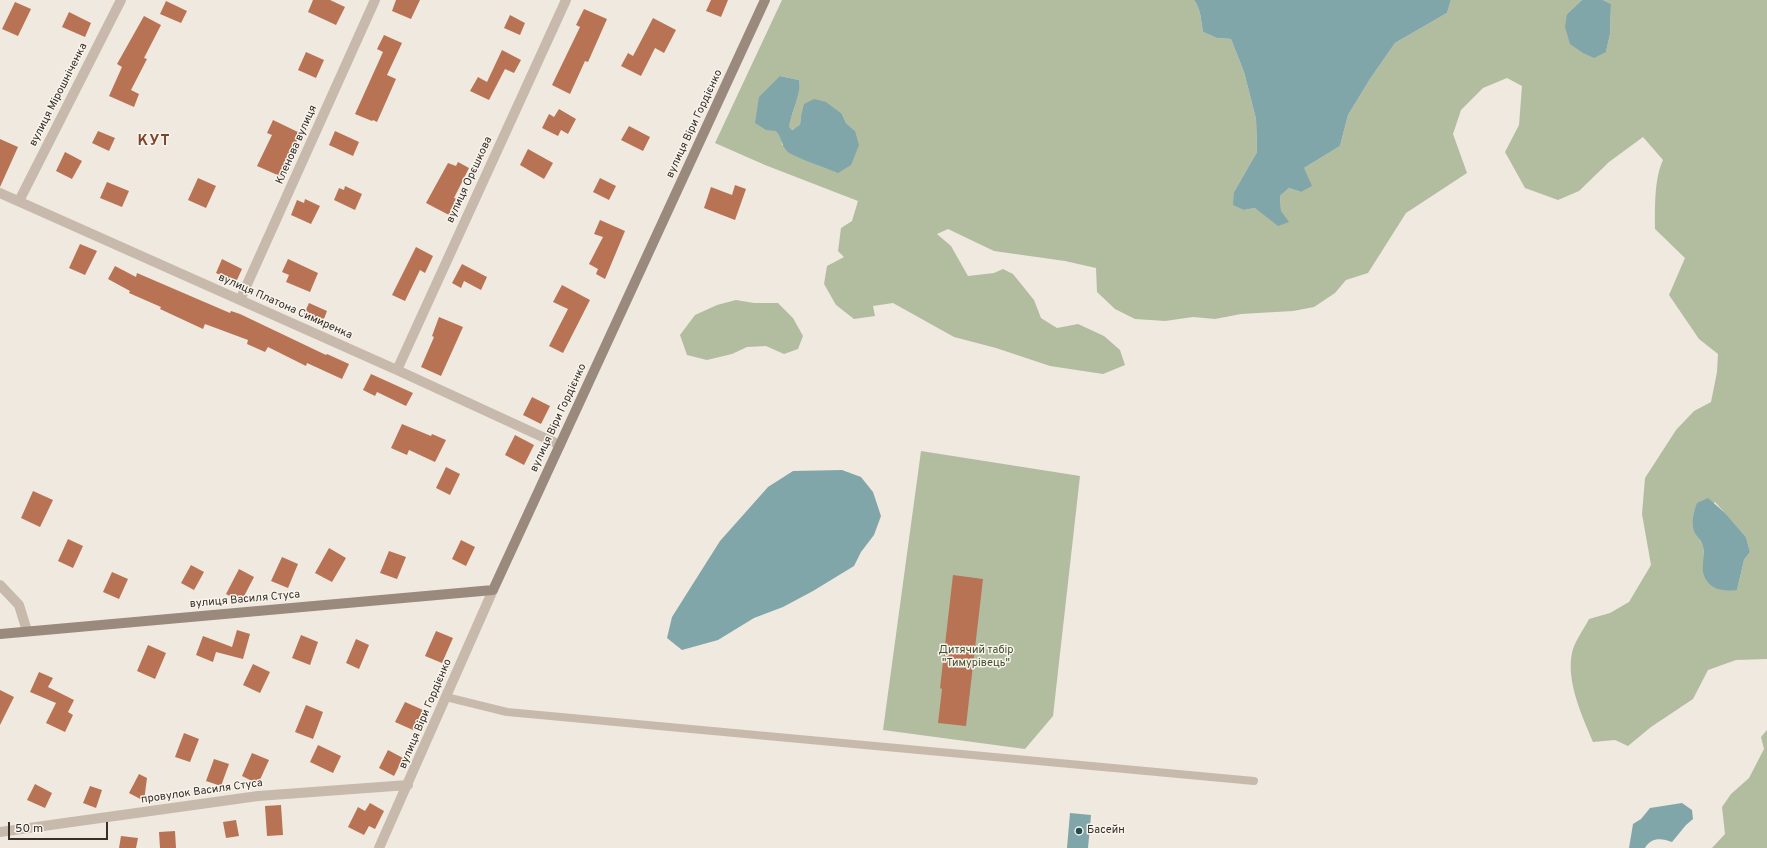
<!DOCTYPE html>
<meta charset="utf-8">
<style>
body{margin:0}
#map{position:relative;width:1767px;height:848px;overflow:hidden;background:#f0e9df;font-family:Overpass,sans-serif}
canvas{display:block}
.scale{position:absolute;left:8px;top:822px;width:100px;height:18px;box-sizing:border-box;border:2px solid #362f2a;border-top:0;padding-left:5px;font-size:12px;line-height:14px;white-space:nowrap;color:#362f2a;-webkit-text-stroke:3px #f8f3eb;paint-order:stroke}
</style>
<div id="map">
<canvas width="1767" height="848"></canvas>
<div class="scale">50 m</div>
</div>
<script>
const ctx = document.querySelector('canvas').getContext('2d');
ctx.lineJoin = 'round';
function paint(path, color) { ctx.fillStyle = color; ctx.fill(path, 'evenodd'); }
function trace(path, color, width, dash) { ctx.strokeStyle = color; ctx.lineWidth = width; ctx.lineCap = dash ? 'butt' : 'round'; ctx.setLineDash(dash || []); ctx.stroke(path); }
function label(font, color, halo, rows, align = 'center') {
  ctx.font = font + ' Overpass,sans-serif'; ctx.lineWidth = 3; ctx.setLineDash([]); ctx.textBaseline = 'middle'; ctx.strokeStyle = halo; ctx.fillStyle = color; for (const [text, x, y, turn = 0] of rows) {
    ctx.save(); ctx.translate(x, y); ctx.rotate((+turn || 0) * Math.PI / 180); ctx.textAlign = isNaN(turn) ? turn : align; if (halo) ctx.strokeText(text, 0, 0); ctx.fillText(text, 0, 0); ctx.restore();
  }
}
paint(new Path2D(`
 M782,0H1194C1201,9 1201,21 1203,32L1217,38L1231,39L1244,72L1256,119L1257,152L1234,192L1244,210L1255,208L1281,211L1280,196L1289,188L1301,192L1304,168L1340,146L1348,115L1370,79L1395,43L1447,13L1451,0H1582L1567,14L1606,52L1610,34L1611,4L1603,0H1767V659L1736,660L1708,670L1693,699L1651,727L1628,746L1615,740L1593,742C1582,716 1566,681 1572,653C1574,642 1584,629 1589,619L1610,613L1629,602L1651,565L1642,514L1645,478L1676,430L1694,411L1711,402L1717,372L1718,354L1699,339L1669,295L1685,258L1655,229C1655,208 1654,179 1663,160L1643,137L1609,162L1579,191L1558,200L1525,188L1505,152L1519,125L1522,86L1507,78L1483,88L1461,110L1453,134L1467,173L1406,213L1368,273L1346,280L1335,293L1314,307L1293,311L1241,314L1215,319L1193,317L1165,321L1135,319L1115,309L1097,292L1096,268L1065,261L994,251L948,229L937,234L951,246L968,276L994,273L1003,269L1013,274L1034,300L1041,318L1057,328L1078,324L1104,336L1120,350L1125,365L1103,374L1050,366L996,348L954,337L893,303L873,306L875,316L854,319L836,305L824,284L827,266L844,257L838,251L841,228L852,221L858,201L765,165L715,143ZM780,76L799,80C801,92 792,114 788,127L791,130L800,126L801,116L842,114L846,123L855,131L782,145L781,136L776,130ZM1715,502L1746,537L1750,552L1744,560L1737,590L1704,557L1703,546L1694,530Z
 M736,300L754,303H778L793,318L803,336L798,349L784,354L766,346L747,347L732,354L707,360L687,355L680,335L695,315L717,305Z
 M921,451L1080,476L1053,716L1025,749L883,730Z
 M1767,730V848H1712L1725,834L1722,807L1731,794L1749,778L1764,749L1761,737Z`), '#b2bda0');
paint(new Path2D(`
 M1194,0H1451L1447,13L1395,43L1370,79L1348,115L1340,146L1304,168L1312,186L1301,192L1289,188L1280,196L1281,211L1289,222L1278,226L1255,208L1244,210L1233,205L1234,192L1257,152L1256,119L1244,72L1231,39L1217,38L1203,32C1201,21 1201,9 1194,0Z
 M1582,0H1603L1611,4L1610,34L1606,52L1594,58L1583,53L1570,44L1565,27L1567,14Z
 M780,76L799,80C802,93 791,113 789,127L792,130L800,125L801,116L804,104L814,99L826,102L842,114L846,123L855,131L859,145L851,165L838,173C827,168 796,158 788,152C781,146 782,137 776,131L766,130L755,123L759,97Z
 M842,470L861,477L873,492L881,516L874,535L861,552L854,566L813,591L783,607L754,618L718,640L682,650L667,638L672,617L720,541L768,487L793,471Z
 M1708,498L1725,513L1746,537L1750,552L1744,560L1737,590C1722,592 1707,589 1703,572C1702,564 1705,555 1703,547C1702,541 1696,536 1694,531C1691,522 1694,511 1697,503Z
 M1682,803L1692,810L1693,819L1686,825L1672,842C1662,838 1651,837 1645,848H1629L1633,824L1641,819L1650,808Z
 M1070,813L1091,815L1088,848H1067Z`), '#81a6aa');
paint(new Path2D(`
 M313,0H330L345,7L336,25L308,12Z
 M396,0H420L411,19L392,11Z
 M711,0H728L721,17L706,11Z
 M166,1L187,11L181,23L160,14Z
 M15,2L31,9L18,36L2,29Z
 M584,9L607,19L588,62L585,61L570,94L552,85L580,27L576,25Z
 M69,12L91,23L85,37L62,27Z
 M510,15L525,23L520,35L504,28Z
 M144,16L161,25L144,58L147,59L131,90L139,94L134,107L109,96L122,67L117,64Z
 M653,18L676,30L664,53L655,48L641,76L621,66L628,53L633,56Z
 M384,35L402,43L387,75L396,79L377,122L373,120L372,121L355,114L383,52L377,49Z
 M502,50L521,60L514,73L505,69L489,100L470,91L478,77L487,82Z
 M306,52L324,60L316,78L298,70Z
 M559,109L576,119L568,134L561,130L558,136L542,128L549,114L554,117Z
 M273,120L300,133L282,177L257,166L272,135L267,133Z
 M629,126L650,137L643,151L621,140Z
 M98,131L115,138L109,151L92,143Z
 M335,131L359,142L353,156L329,145Z
 M0,139L18,147L0,187Z
 M528,149L553,163L544,179L520,165Z
 M65,152L82,161L72,179L56,171Z
 M458,162L469,168L454,198L457,199L449,215L426,203L448,163L456,166Z
 M198,178L216,186L206,208L188,200Z
 M600,178L616,186L609,200L593,192Z
 M107,182L129,191L122,207L100,198Z
 M735,185L746,189L735,220L704,208L711,187L732,195Z
 M345,186L362,194L355,210L334,200L339,188L344,190Z
 M305,199L320,206L311,224L291,215L297,200L304,203Z
 M600,220L625,231L605,279L596,274L598,269L589,264L603,237L594,234Z
 M80,244L97,251L85,275L69,268Z
 M416,247L433,256L425,273L420,270L405,301L392,295Z
 M222,259L242,269L236,282L216,273Z
 M288,259L318,273L310,292L286,282L289,275L282,272Z
 M462,264L487,277L481,290L464,281L461,288L452,283Z
 M115,266L136,277L137,273L230,313L231,311L240,314L326,355L327,354L349,364L342,379L307,363L306,366L268,347L265,352L247,344L248,340L205,324L203,329L160,309L161,307L129,293L130,291L108,279Z
 M562,285L590,300L563,353L549,346L568,309L553,302Z
 M309,303L327,311L322,324L303,316Z
 M439,317L463,327L441,376L421,367L434,337L432,336Z
 M371,374L413,393L406,406L377,392L375,396L363,390Z
 M532,397L550,406L541,424L523,415Z
 M402,424L431,436L432,434L446,440L435,462L409,450L407,455L391,448Z
 M515,435L534,445L524,465L505,455Z
 M446,467L460,474L450,495L436,488Z
 M33,491L53,500L40,527L21,518Z
 M68,539L83,546L73,568L58,561Z
 M461,540L475,547L466,566L452,559Z
 M329,548L346,558L332,582L315,573Z
 M389,551L406,557L397,579L380,573Z
 M282,557L298,564L288,588L271,581Z
 M191,565L204,572L194,590L181,583Z
 M239,569L254,577L241,602L226,594Z
 M112,572L128,579L119,599L103,592Z
 M953,575L983,579L966,726L938,723L942,689L940,688Z
 M237,630L250,634L243,659L216,652L213,662L196,655L203,636L232,647Z
 M436,631L453,638L442,663L425,656Z
 M301,635L318,642L310,665L292,658Z
 M356,639L369,645L359,669L346,663Z
 M148,645L166,653L155,679L137,671Z
 M253,664L270,672L260,693L243,685Z
 M39,672L53,678L48,687L74,700L68,712L73,715L65,732L46,723L56,703L30,692Z
 M0,690L14,697L0,725Z
 M405,702L423,710L413,730L395,722Z
 M306,705L323,712L313,739L295,732Z
 M184,733L199,739L190,762L175,757Z
 M318,745L341,756L333,773L310,762Z
 M388,750L403,758L394,776L379,768Z
 M252,753L269,760L258,784L242,776Z
 M214,759L229,764L221,786L206,781Z
 M139,774L147,778L144,801L129,793Z
 M35,784L52,793L45,808L27,800Z
 M90,786L102,790L96,808L83,803Z
 M370,803L384,811L375,829L369,826L364,835L348,827L358,807L365,811Z
 M281,805L283,835L267,836L265,806Z
 M236,820L239,836L226,838L223,822Z
 M175,831L176,848H160L159,832Z
 M121,836L138,838L136,848H119Z`), '#b87355');
trace(new Path2D(`
 M446,697L507,712L1254,781`), '#c7baac', 8);
trace(new Path2D(`
 M0,193L397,370L560,445
 M19,201L121,0
 M240,300L375,0
 M397,370L566,0
 M0,585L19,605L27,631
 M0,832L258,796L408,785
 M379,848L493,590`), '#c7baac', 10);
trace(new Path2D(`
 M0,634L493,590L765,0`), '#9a8a7e', 10);
for (const [x, y, r, color] of [
 [1079,831,4,"#244d53"]
]) { const dot = new Path2D(); dot.arc(x, y, r, 0, 2 * Math.PI); ctx.fillStyle = color; ctx.fill(dot); trace(dot, '#f8f3eb', 1.5); }
label('11px', '#362f2a', '#f8f3eb', [
 ["вулиця Мірошніченка",59,95,-63],
 ["вулиця Віри Гордієнко",695,124,-65],
 ["Кленова вулиця",297,145,-66],
 ["вулиця Орєшкова",470,180,-65],
 ["вулиця Платона Симиренка",285,307,24],
 ["вулиця Віри Гордієнко",559,418,-65],
 ["вулиця Василя Стуса",245,600,-5],
 ["вулиця Віри Гордієнко",426,714,-67],
 ["провулок Василя Стуса",202,792,-8]
]);
label('11px', '#435131', '#f8f3eb', [
 ["Дитячий табір",976,651],
 ["\"Тимурівець\"",976,664]
]);
label('11px', '#362f2a', '#f8f3eb', [
 ["Басейн",1087,831]
], 'left');
ctx.letterSpacing = '1px';
label('bold 15px', '#7c442c', '#f8f3eb', [
 ["КУТ",154,142]
]);
ctx.letterSpacing = '0px';
</script>
